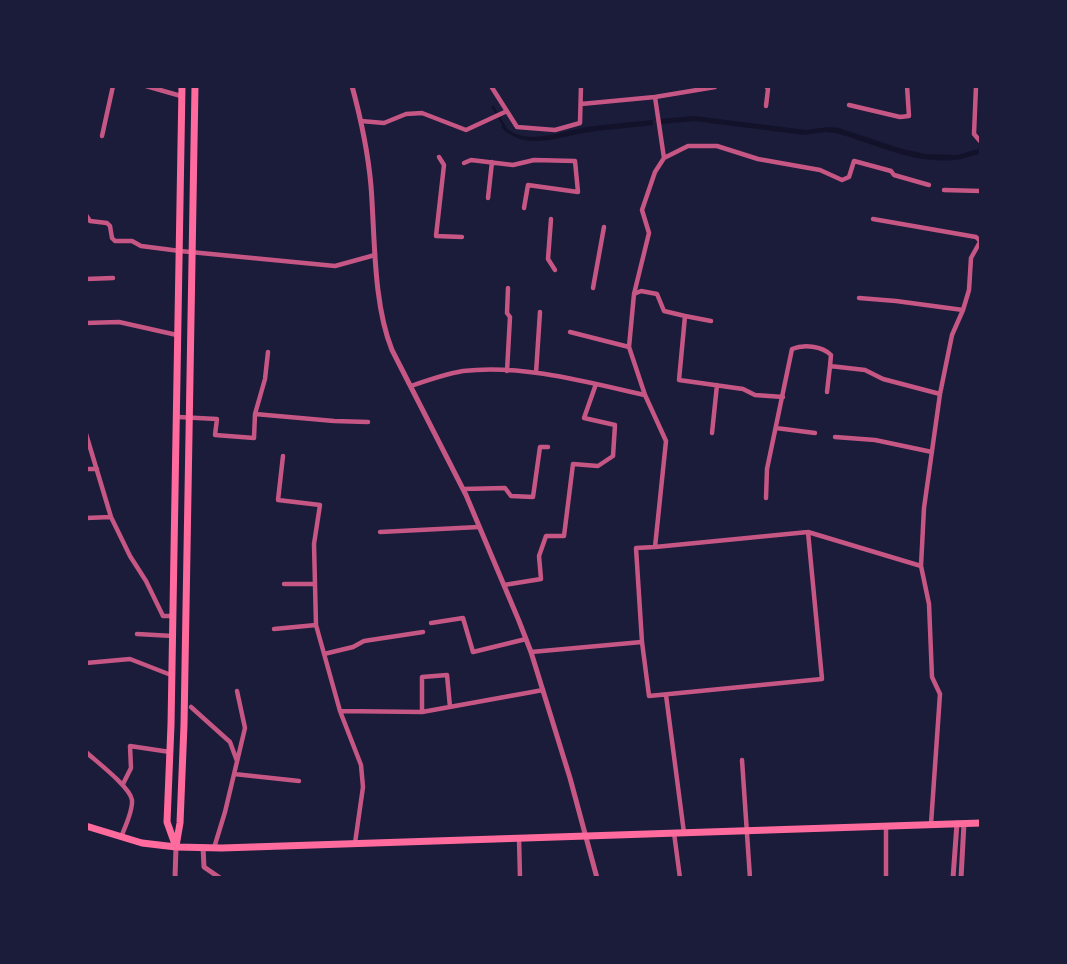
<!DOCTYPE html>
<style>
body{margin:0}
#map{position:relative;width:1067px;height:964px;overflow:hidden;background:#1b1b3a;font-family:"Exo 2",sans-serif}
canvas{display:block}
.frame{position:absolute;inset:0;border:88px solid #1b1b3a;pointer-events:none}
</style>
<div id="map">
<canvas width="1067" height="964"></canvas>
<div class="frame"></div>
</div>
<script>
const ctx = document.querySelector('canvas').getContext('2d');
ctx.lineJoin = 'round';
function paint(path, color) { ctx.fillStyle = color; ctx.fill(path, 'evenodd'); }
function trace(path, color, width, dash) { ctx.strokeStyle = color; ctx.lineWidth = width; ctx.lineCap = dash ? 'butt' : 'round'; ctx.setLineDash(dash || []); ctx.stroke(path); }
paint(new Path2D(`
 M694,116L806,130L829,127L839,128L902,149L926,154L958,155L981,148V153C972,156 964,159 954,160C914,164 874,144 836,133L825,132L804,135L695,121L661,124L660,119Z
 M653,120V125C630,128 606,129 583,133C555,138 524,151 501,127L503,125C524,148 562,131 587,127C609,124 631,122 653,120Z`), '#12122b');
trace(new Path2D(`
 M493,107L506,129`), '#12122b', 2.5);
trace(new Path2D(`
 M146,86L181,96
 M491,86L517,127L555,130L580,123L581,86
 M976,86L974,134L980,141H981
 M581,104L655,97
 M849,105L900,117L909,116L907,86
 M766,106L768,89L766,86
 M361,121L384,123L406,114L422,113L466,130L507,111
 M102,136L113,86
 M439,157L444,165L436,236L462,237
 M664,158L655,97L715,87V86
 M464,163L471,160L513,165L534,160L575,161L578,192L528,185L524,208
 M944,190L981,191
 M488,198L492,162
 M86,215L90,221L107,223L110,226L112,238L115,241H132L141,246L180,251L335,266L375,255
 M551,219L548,259L555,270
 M873,219L976,237L980,241
 M86,279L113,278
 M593,288L604,227
 M634,294L641,291L657,294L664,311L685,316L679,380L743,389L755,395L783,397
 M859,298L896,301L963,310
 M685,316L711,321
 M86,323L119,322L177,335
 M570,332L629,347
 M268,352L265,379L255,414L334,421L368,422
 M507,371L510,317L507,313L508,288
 M536,373L540,312
 M411,386C428,380 445,374 463,371C522,364 587,382 644,395
 M827,392L830,366
 M178,417L217,419L215,435L254,438L255,414
 M776,428L815,433
 M712,433L717,385
 M86,434L111,517L130,556L146,581L163,616H173
 M835,437L875,440L932,452
 M283,456L278,500L320,505L314,544L316,625L340,711L361,765L363,787L355,843
 M86,469H97
 M463,489L505,488L511,496L533,497L540,447H548
 M766,498L767,469L792,349C804,344 822,346 831,355L830,366L865,370L883,379L940,394
 M86,518L111,517
 M380,532L479,527
 M808,532L921,566
 M284,584H315
 M504,585L541,579L539,556L546,536H564L573,464L598,466L613,456L615,425L584,418L596,384
 M431,623L463,618L473,652L526,639
 M274,629L316,625
 M137,634L173,636
 M642,642L649,696L822,679L808,532L655,547
 M531,652L642,642L636,548L655,547L666,441L645,395L629,347L634,294L649,233L642,210L655,172L664,158L688,146H717L758,159L820,170L842,180L849,177L854,161L891,171L894,175L929,185
 M324,654L353,647L364,641L423,632
 M86,663L130,659L171,675
 M666,695L684,833
 M191,707L230,742L237,761
 M340,711L422,712L543,690
 M422,712V677L447,675L450,707
 M86,752C97,762 130,787 132,800C133,811 125,827 121,837
 M742,760L750,878
 M234,774L299,781
 M123,784L131,768L130,746L170,752
 M931,824L940,694L932,677L929,604L921,566L924,508L940,394L952,335L963,310L969,290L971,258L981,240
 M674,833L680,878
 M519,838L520,878
 M214,848L225,812L245,728L237,691
 M886,878V827`), '#c65784', 4.5);
trace(new Path2D(`
 M352,86C361,119 368,152 371,186C375,237 373,303 392,350L466,495L519,621L531,652L570,778L597,878
 M203,847L204,867L220,878
 M175,878L176,847
 M953,878L957,823
 M961,878L964,823`), '#c65784', 5);
trace(new Path2D(`
 M86,826L142,843L176,847L222,848L981,823
 M176,846L180,823L184,725L195,86
 M176,847L167,822L171,725L182,86`), '#ff6b9d', 7);
</script>
